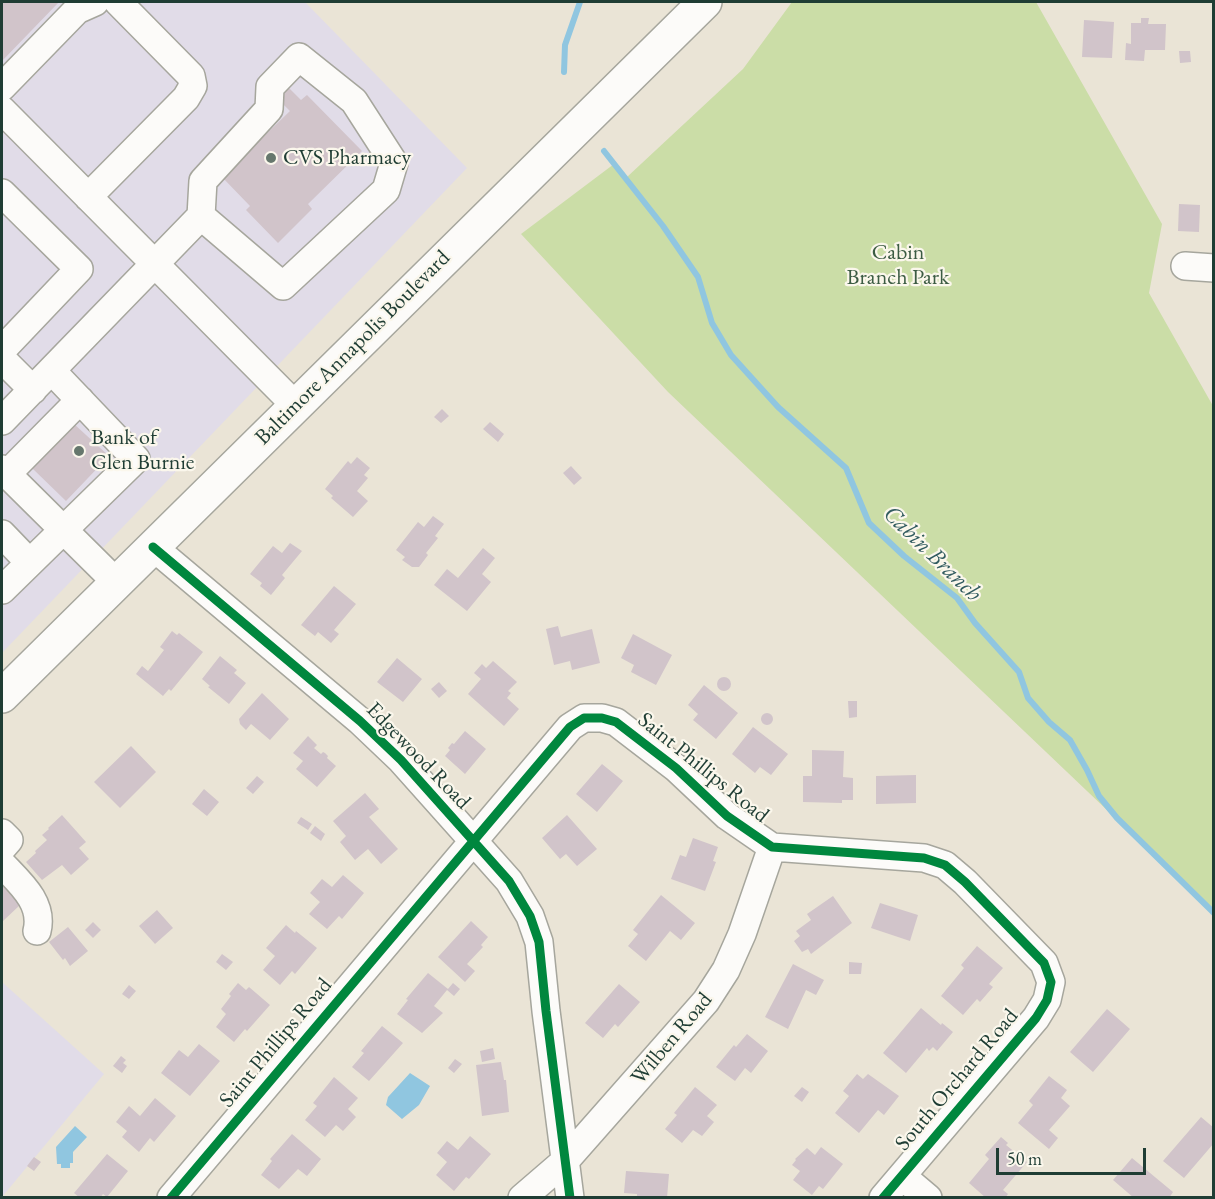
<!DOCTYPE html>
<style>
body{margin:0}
#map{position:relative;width:1215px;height:1199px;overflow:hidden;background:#eae4d6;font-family:"EB Garamond",serif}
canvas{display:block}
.frame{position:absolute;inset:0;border:3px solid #1f3d34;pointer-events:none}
.scale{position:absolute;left:996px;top:1148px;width:150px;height:27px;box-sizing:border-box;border:3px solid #1f3d34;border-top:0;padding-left:8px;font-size:18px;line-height:21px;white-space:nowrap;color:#1f3d34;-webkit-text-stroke:4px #fbf7ec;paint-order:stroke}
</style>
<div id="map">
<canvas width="1215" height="1199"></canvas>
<div class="frame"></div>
<div class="scale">50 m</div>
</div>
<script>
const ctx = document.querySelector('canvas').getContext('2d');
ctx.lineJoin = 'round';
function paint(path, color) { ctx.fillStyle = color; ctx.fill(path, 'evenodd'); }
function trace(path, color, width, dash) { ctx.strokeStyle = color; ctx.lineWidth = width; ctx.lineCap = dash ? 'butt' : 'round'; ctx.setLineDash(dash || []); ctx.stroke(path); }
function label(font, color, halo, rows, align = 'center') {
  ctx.font = font + ' "EB Garamond",serif'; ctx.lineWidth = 4.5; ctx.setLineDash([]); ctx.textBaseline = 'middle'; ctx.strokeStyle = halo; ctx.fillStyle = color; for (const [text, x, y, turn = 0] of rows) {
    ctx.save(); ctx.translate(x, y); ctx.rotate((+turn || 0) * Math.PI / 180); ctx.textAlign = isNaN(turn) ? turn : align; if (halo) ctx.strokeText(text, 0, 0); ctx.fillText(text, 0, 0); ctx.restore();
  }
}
paint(new Path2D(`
 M2,2H305L467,168L2,653Z
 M2,982L104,1074L2,1197Z`), '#e1dce8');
paint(new Path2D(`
 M792,2H1036L1162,224L1149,293L1213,406V911L668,392L521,234L614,164L627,177L743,69Z`), '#cbdda7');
paint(new Path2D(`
 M410,1073L430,1086L419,1105L402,1119L386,1105L388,1097Z
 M75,1126L87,1137L73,1152V1163H70V1168H61V1164H57L56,1147Z`), '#90c6e0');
trace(new Path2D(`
 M564,72L565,45L580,2
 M604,151L663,226L698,277L712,323L731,355L778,407L846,468L869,523L904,556L957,598L975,623L1019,672L1028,698L1049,722L1070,740L1087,770L1099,796L1117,818L1214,913`), '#90c6e0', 6);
paint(new Path2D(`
 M2,2H59L2,61Z
 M1141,18H1149L1148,24H1166L1165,50H1145L1144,61L1125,60L1126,43L1131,44V23H1141Z
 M1084,20L1114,22L1112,58L1082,57Z
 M1179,51H1190L1191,62L1180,63Z
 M288,87L301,100L307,95L362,151L308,204L312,209L278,243L246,210L250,206L222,177L290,111L277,98Z
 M1179,204L1200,205L1199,232L1178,231Z
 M442,409L449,416L441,423L434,417Z
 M490,422L504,434L498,442L483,429Z
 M74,424L109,456L66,501L32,468L15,447L32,429L52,447Z
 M357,457L370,468L364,475L368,478L357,491L368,501L353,517L331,498L333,496L325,489L348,461L351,464Z
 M571,466L582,478L574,485L563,473Z
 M433,516L444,524L435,536L438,538L426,553L428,555L419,567H412L402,560L405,557L396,550L418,522L424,527Z
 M290,543L302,551L282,575L285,578L271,595L260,586L262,583L250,574L273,546L282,553Z
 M483,548L495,558L482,574L491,582L467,611L434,585L447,569L458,578Z
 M334,586L356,604L334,630L339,634L331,643L318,632L315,636L301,625Z
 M558,626L561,637L592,629L600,663L572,670L570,661L554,665L546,629Z
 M172,631L177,635L179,633L203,652L171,691L169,689L163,696L136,674L142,666L148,671L164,650L160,647Z
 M633,634L672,655L656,685L631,672L634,665L621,658Z
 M220,656L237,670L234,673L246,683L229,704L208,687L210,686L202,679Z
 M397,658L422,679L403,702L377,682Z
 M493,661L517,682L508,691L511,693L507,698L519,709L504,726L468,694L481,679L474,673L482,664L486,668Z
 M717 684a7 7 0 1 1 14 0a7 7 0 1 1-14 0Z
 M439,682L447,691L439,698L431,689Z
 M704,685L738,713L716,739L693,720L698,714L688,705Z
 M262,693L289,719L270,740L251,724L246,730L240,724L239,719Z
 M848,701H857V717L849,718Z
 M761 719a6 6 0 1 1 12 0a6 6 0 1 1-12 0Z
 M753,727L788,754L771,775L760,767L755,773L732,754Z
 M465,731L486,749L465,774L445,756L450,750L448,748L452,743L454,744Z
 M308,736L317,745L314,748L321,754L323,752L325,753L328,756L327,758L336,766L317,787L296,769L303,761L293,753Z
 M131,746L156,772L120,808L94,782Z
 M812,750L844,751L843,777L853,778V800H842V803L803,802V776H812Z
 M602,764L623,781L597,812L576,794Z
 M916,775V803L876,804V776Z
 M257,776L264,782L253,794L246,788Z
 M204,789L219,802L207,816L192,804Z
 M365,793L379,809L369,817L398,849L381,864L368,849L355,860L340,842L346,836L333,821Z
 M62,815L86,842L79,848L89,859L71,875L62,865L42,880L26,862L36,853L35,851L47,840L42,835L49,829L48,828Z
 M567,815L597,849L577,866L566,854L560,859L542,838Z
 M301,817L312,824L308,830L297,823Z
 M315,826L325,834L321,841L310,833Z
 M693,838L718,847L713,861L716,862L705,891L671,879L680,855L686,857Z
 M343,875L364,893L342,919L339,916L327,929L309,914L320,902L310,893L322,879L332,887Z
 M2,885L20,905L2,922Z
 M661,895L695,923L681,940L670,931L646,961L628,946L638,934L633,930Z
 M833,896L852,923L811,954L808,949L802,952L794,941L800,936L796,931L811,920L807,914Z
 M880,903L918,915L910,941L871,928Z
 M157,910L173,928L155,944L139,926Z
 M471,921L488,937L481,945L483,947L467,964L475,971L465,982L438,957Z
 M93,922L101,930L93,938L85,930Z
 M286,925L295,933L296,931L317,948L295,974L292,971L280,985L263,970L275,956L266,948Z
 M68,927L88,951L70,966L65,958L63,960L49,942Z
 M977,946L1003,968L989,984L993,987L980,1002L977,999L963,1015L941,996L964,968L961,965Z
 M222,954L233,962L226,970L216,962Z
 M849,962L862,963L861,974H849Z
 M793,964L824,980L816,995L806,990L788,1029L765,1017Z
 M428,973L448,989L453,983L460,989L454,996L447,990L434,1006L443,1013L422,1033L397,1014L408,1000L406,999Z
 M238,983L246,990L249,987L270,1005L247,1031L245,1029L234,1042L216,1027L226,1014L221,1009L231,996L229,994Z
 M619,984L640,1002L618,1027L615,1024L603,1038L585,1023Z
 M129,985L136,991L129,999L122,994Z
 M921,1008L941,1025L942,1023L953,1032L937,1051L933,1047L929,1051L927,1048L906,1073L883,1053Z
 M1107,1009L1130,1029L1093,1072L1070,1052Z
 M382,1026L403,1043L369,1081L352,1067L364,1053L361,1051Z
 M747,1034L768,1051L751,1073L745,1068L735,1081L716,1067L734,1045L736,1047Z
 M199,1044L220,1061L190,1096L161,1073L179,1050L188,1057Z
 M493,1048L495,1059L482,1062L480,1051Z
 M121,1056L126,1060L123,1063L127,1066L122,1073L113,1066Z
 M455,1059L462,1064L454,1073L448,1068Z
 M501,1062L504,1080H506L509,1112L482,1116L476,1065Z
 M857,1074L863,1079L868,1074L899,1096L884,1115L878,1110L859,1133L835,1113L849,1096L843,1091Z
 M1049,1076L1067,1090L1061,1098L1070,1106L1049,1130L1058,1138L1049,1149L1018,1123L1033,1105L1029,1101Z
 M334,1077L358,1098L348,1109L356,1117L343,1131L336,1125L325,1137L305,1120L317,1106L313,1103Z
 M695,1087L717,1105L707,1116L714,1122L702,1136L693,1130L682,1143L665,1129L677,1115L674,1113Z
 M802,1087L809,1092L802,1102L794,1096Z
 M155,1098L176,1116L154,1142L150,1138L139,1152L122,1137L127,1131L116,1122L129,1106L140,1116Z
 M1201,1117L1214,1128V1143L1184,1178L1163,1161Z
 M292,1134L321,1159L307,1176L298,1169L279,1189L261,1175L272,1161L270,1159Z
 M470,1136L491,1154L469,1179L466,1177L454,1191L436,1175L447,1162L437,1153L447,1141L458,1150Z
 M1001,1137L1008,1143L1006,1145L1027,1162L1003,1190L1008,1194L1005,1198H986L969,1183L989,1159L985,1155Z
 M821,1147L843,1164L823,1189L819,1186L812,1195L793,1180L800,1171L792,1165L796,1160L795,1159L807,1148L815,1155Z
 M107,1154L128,1171L107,1197L103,1194L100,1198H80L74,1193Z
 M34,1157L41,1162L34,1171L27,1166Z
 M1132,1158L1173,1192L1169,1198H1134L1113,1180Z
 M626,1171L669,1174L667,1198H637V1194L624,1193Z`), '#d1c4ca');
const minor = new Path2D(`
 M2,87L77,10L95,2
 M2,110L295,405
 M2,193L79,269L2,350
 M88,197L186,98L193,86L191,76L118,2
 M1185,266L1214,268
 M2,359L33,390
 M2,421L201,216L203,181L269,109L270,87L299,57L354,101L394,163L386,190L283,286L201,216
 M2,469L117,583
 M7,474L80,400
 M2,534L29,562
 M153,547L360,721L401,760L509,881L530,916L539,942L546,1011L570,1198
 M2,590L136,459L52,371
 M2,833L9,840L2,848
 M2,864C20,883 44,903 37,931
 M902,1176L928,1198
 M171,1198L570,727L584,718H602L616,722L676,768L727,816L772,847L924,858L945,865L965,882L1044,963L1051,982L1047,1000L1036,1018L883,1198
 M522,1198L565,1161L706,1001L726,970L742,934L772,847`);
const major = new Path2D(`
 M2,696L705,2`);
trace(minor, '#a6a69d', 30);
trace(major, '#a6a69d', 36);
trace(minor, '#fcfbf9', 27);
trace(major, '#fcfbf9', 33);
trace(new Path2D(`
 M153,547L360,721L401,760L509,881L530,916L539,942L546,1011L570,1198
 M171,1198L570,727L584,718H602L616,722L676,768L727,816L772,847L924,858L945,865L965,882L1044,963L1051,982L1047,1000L1036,1018L883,1198`), '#00873e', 9);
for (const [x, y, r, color] of [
 [271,158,6,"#66776d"],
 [79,451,6,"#66776d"]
]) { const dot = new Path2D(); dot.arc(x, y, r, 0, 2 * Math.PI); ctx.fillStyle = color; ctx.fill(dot); trace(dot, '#fbf7ec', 2); }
label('22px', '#1f3d34', '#fbf7ec', [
 ["CVS Pharmacy",283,158],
 ["Bank of",91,438],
 ["Glen Burnie",91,463]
], 'left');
label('22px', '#3c5c43', '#fbf7ec', [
 ["Cabin",898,253],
 ["Branch Park",898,278]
]);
label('22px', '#1f3d34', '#fbf7ec', [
 ["Baltimore Annapolis Boulevard",353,348,-45],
 ["Edgewood Road",418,756,46],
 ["Saint Phillips Road",703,768,39],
 ["Wilben Road",672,1039,-50],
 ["Saint Phillips Road",276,1043,-50],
 ["South Orchard Road",957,1080,-50]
]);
label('italic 24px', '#325c60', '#fbf7ec', [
 ["Cabin Branch",932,554,44]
]);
</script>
